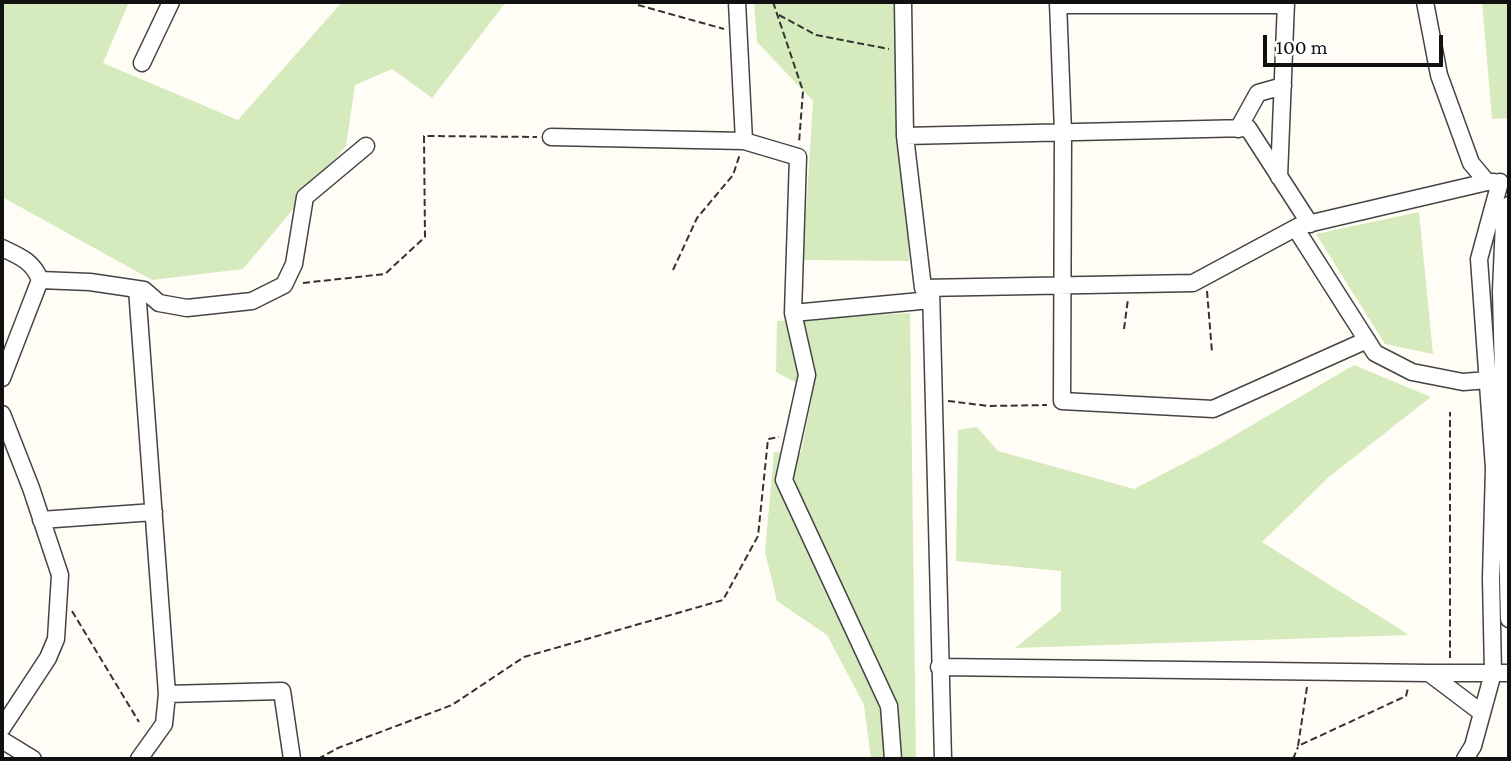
<!DOCTYPE html>
<style>
body{margin:0}
#map{position:relative;width:1511px;height:761px;overflow:hidden;background:#fffdf5;font-family:"Crimson Pro",serif}
canvas{display:block}
.frame{position:absolute;inset:0;border:4px solid #111;pointer-events:none}
.scale{position:absolute;left:1263px;top:35px;width:180px;height:32px;box-sizing:border-box;border:4px solid #111;border-top:0;padding-left:9px;font-size:21px;line-height:24px;white-space:nowrap;color:#111;-webkit-text-stroke:5px #fff;paint-order:stroke}
</style>
<div id="map">
<canvas width="1511" height="761"></canvas>
<div class="frame"></div>
<div class="scale">100 m</div>
</div>
<script>
const ctx = document.querySelector('canvas').getContext('2d');
ctx.lineJoin = 'round';
function paint(path, color) { ctx.fillStyle = color; ctx.fill(path, 'evenodd'); }
function trace(path, color, width, dash) { ctx.strokeStyle = color; ctx.lineWidth = width; ctx.lineCap = dash ? 'butt' : 'round'; ctx.setLineDash(dash || []); ctx.stroke(path); }
paint(new Path2D(`
 M2,2H129L103,63L238,120L342,2H506L432,98L392,69L355,85L346,146L243,269L152,280L2,197Z
 M754,2H902L909,261L803,260L813,101L757,42Z
 M1482,2H1509V118L1492,119Z
 M1419,212L1433,354L1385,344L1316,234Z
 M910,313L916,759H871L864,705L827,635L777,601L765,552L774,452L801,453L813,392L776,372L777,321Z
 M1354,365L1431,397L1330,476L1262,542L1409,635L1015,648L1061,611V571L956,561L958,430L977,427L998,451L1134,489L1213,448Z`), '#d5ebbd');
const minor = new Path2D(`
 M903,2L905,136L923,288L1193,283L1299,226L1487,182
 M1058,2L1063,132L1062,401L1213,409L1367,340
 M1425,2L1439,75L1471,163L1487,182H1494
 M1058,5H1286
 M142,63L171,2
 M1238,129L1258,93L1283,86
 M905,136L1248,128L1310,224
 M551,137L744,141L737,2
 M744,141L798,157L793,313L807,375L784,480L889,706L893,759
 M1279,177L1286,2
 M1509,205L1504,222L1501,291L1509,619
 M1296,229L1375,353L1412,372L1463,382L1488,380
 M2,248C19,256 33,261 40,280L2,378
 M40,280L90,282L144,290L159,303L187,308L252,301L284,285L294,264L305,197L366,146
 M931,288L943,759
 M137,289L167,694L282,691L292,759
 M793,313L931,300
 M2,414L31,488L60,575L56,639L48,658L2,728
 M41,520L154,512
 M939,667L1429,673L1482,713
 M1429,673H1509
 M2,740L33,759
 M139,759L164,724L167,694
 M1465,759L1473,746L1493,673L1491,578L1494,468L1479,259L1500,182`);
trace(minor, '#444', 19);
trace(new Path2D(`
 M773,2L803,91L799,143
 M638,5L724,29
 M779,15L816,35L889,49
 M673,270L697,218L733,175L740,154
 M303,283L385,274L425,237L424,136L537,137
 M1207,291L1212,352
 M1124,329L1128,299
 M948,401L989,406L1047,405
 M72,611L139,722
 M1450,658V412
 M1307,687L1298,746L1406,696L1408,688
 M318,759L338,748L452,705L524,657L723,600L758,536L768,439L779,437
 M1293,759L1298,747`), '#333', 2, [7, 3.5]);
trace(minor, '#fff', 16);
</script>
